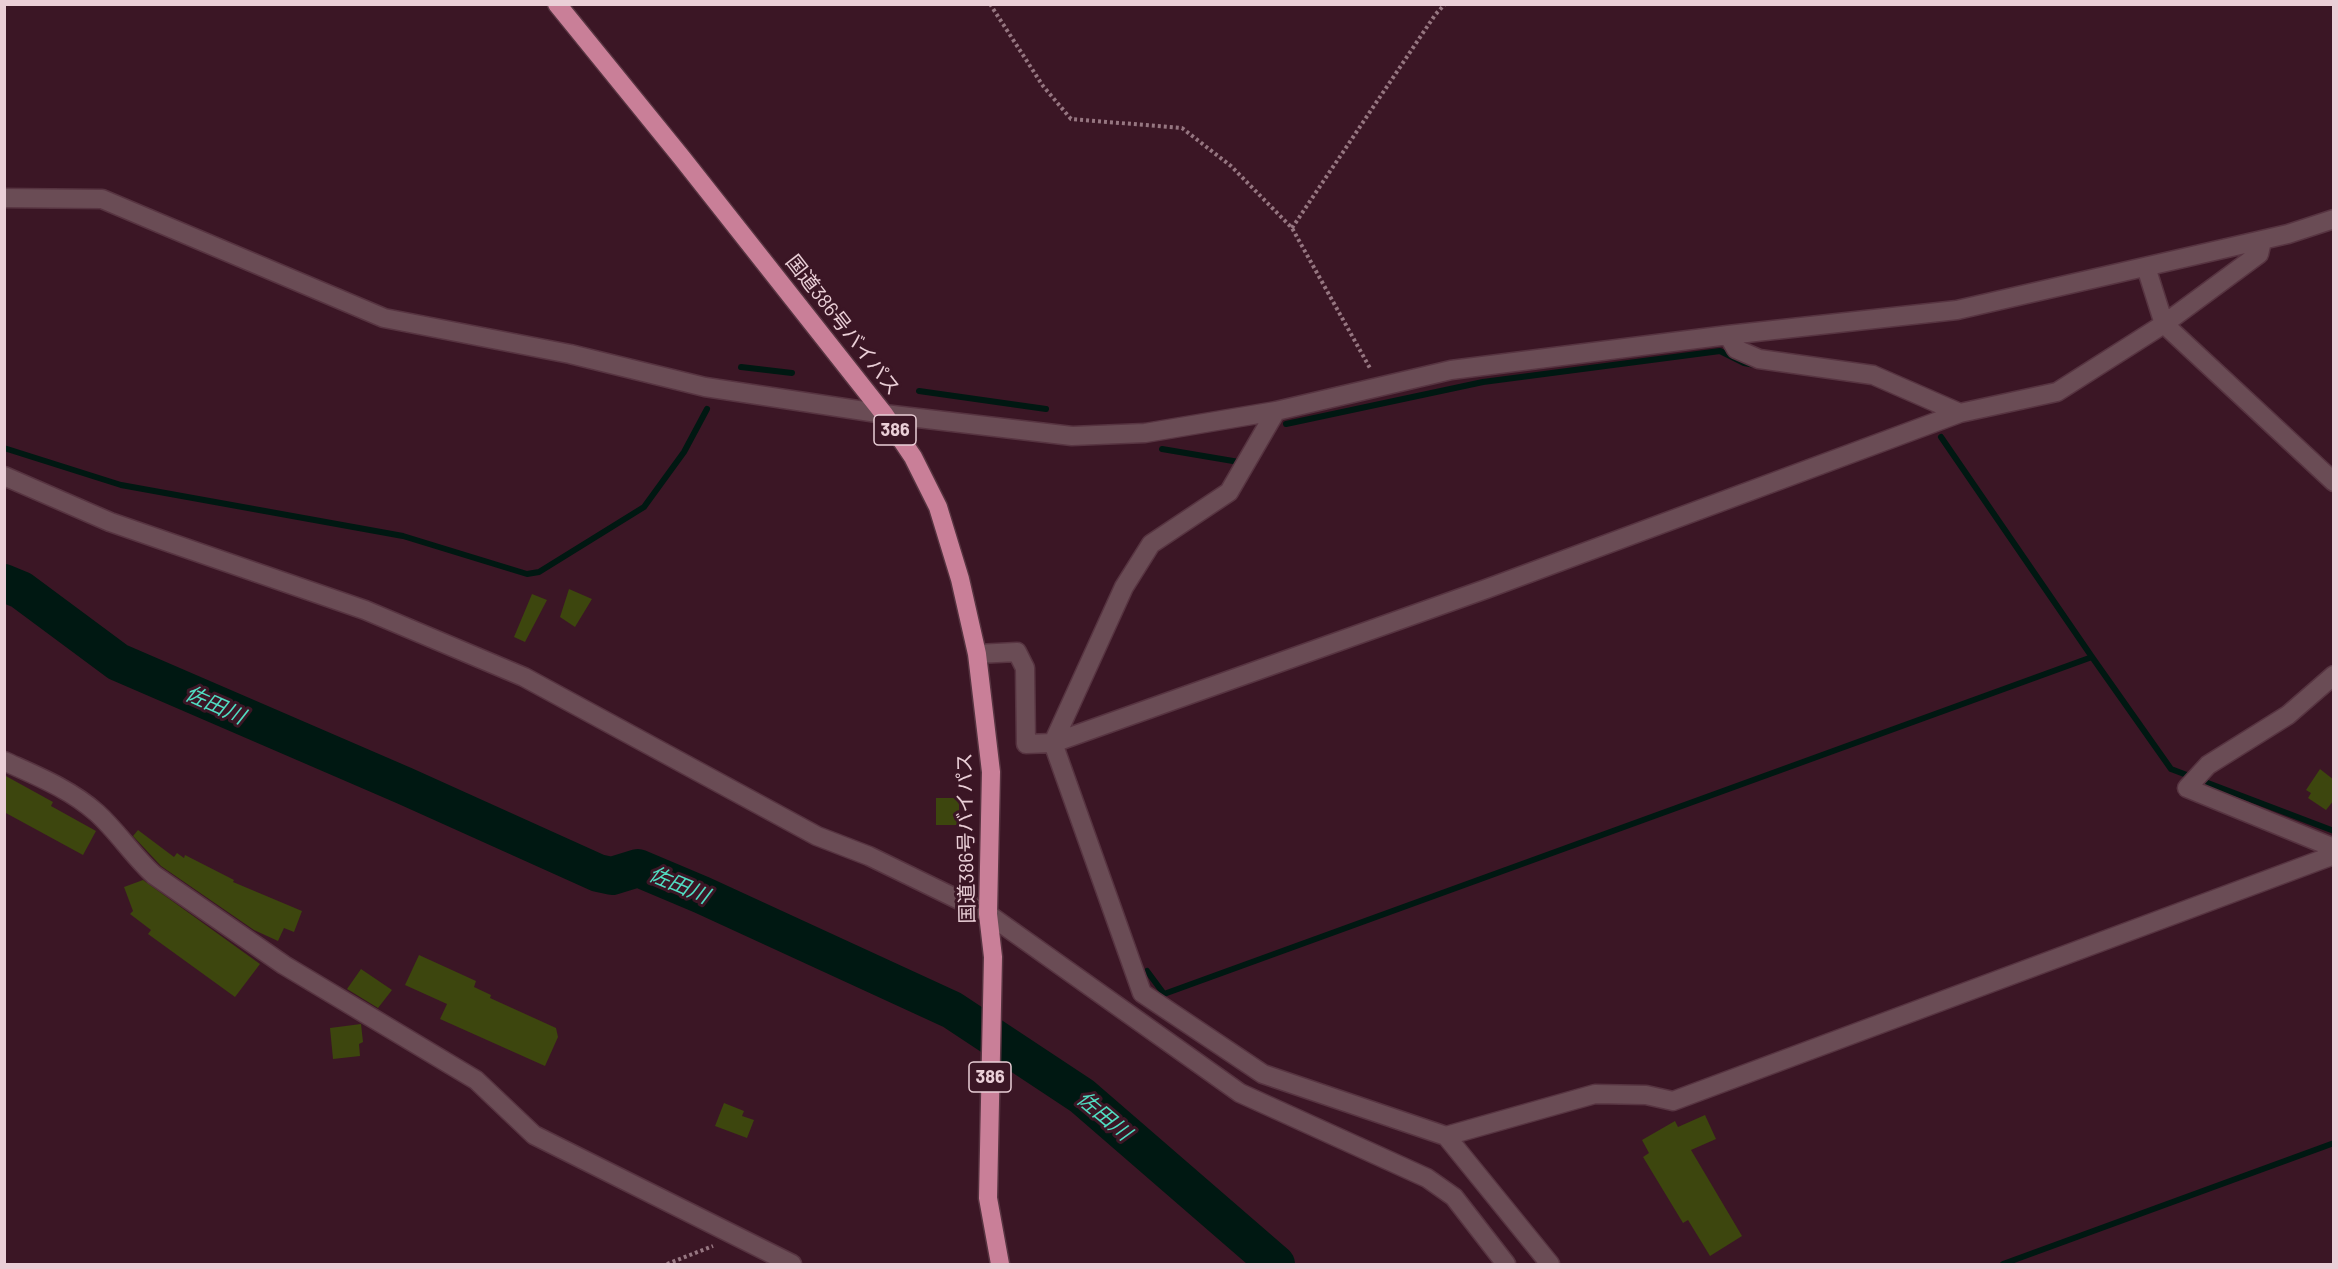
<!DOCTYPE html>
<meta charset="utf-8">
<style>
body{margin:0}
#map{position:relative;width:2338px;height:1269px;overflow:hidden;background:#3b1625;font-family:Barlow,sans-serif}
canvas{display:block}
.frame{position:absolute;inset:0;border:6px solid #eacfd7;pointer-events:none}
</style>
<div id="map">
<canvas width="2338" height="1269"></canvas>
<div class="frame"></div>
</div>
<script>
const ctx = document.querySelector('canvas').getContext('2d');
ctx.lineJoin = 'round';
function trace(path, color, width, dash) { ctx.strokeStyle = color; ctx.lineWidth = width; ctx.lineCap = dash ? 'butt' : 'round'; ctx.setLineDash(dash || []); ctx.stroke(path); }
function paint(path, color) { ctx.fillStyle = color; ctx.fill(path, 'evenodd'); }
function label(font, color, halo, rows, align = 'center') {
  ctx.font = font + ' Barlow,"Noto Sans JP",sans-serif'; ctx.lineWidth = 6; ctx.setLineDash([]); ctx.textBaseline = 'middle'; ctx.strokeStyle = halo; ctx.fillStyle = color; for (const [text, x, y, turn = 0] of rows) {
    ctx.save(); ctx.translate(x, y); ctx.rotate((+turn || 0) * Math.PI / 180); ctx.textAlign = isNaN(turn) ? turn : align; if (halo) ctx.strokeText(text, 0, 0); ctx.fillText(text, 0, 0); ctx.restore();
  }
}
trace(new Path2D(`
 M741,367L792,373
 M919,391L1046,409
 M1286,424L1483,382L1720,351L1744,363L1755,365
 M1941,437L2092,657L2171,769L2334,831
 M4,448L121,485L403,536L527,574L539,572L644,507L684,452L707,409
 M1162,449L1239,462L1242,457
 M1147,971L1164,994L2092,657
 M2003,1264L2334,1143`), '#001812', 6);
trace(new Path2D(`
 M4,583L21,590L118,662L405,786L598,873L612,876L638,868L702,895L952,1010L1082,1096L1276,1264`), '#001812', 38);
paint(new Path2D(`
 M569,589L592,599L575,627L560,617Z
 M532,594L547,600L525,642L514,637Z
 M2320,769L2334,780V800L2326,810L2308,798L2311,793L2306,790Z
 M4,775L53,802L51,806L96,831L83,855L4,812Z
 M936,798H959V825H936Z
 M138,830L174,857L177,853L184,858L185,855L234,880L233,882L302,911L294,932L284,928L278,941L254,930L161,866L133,836Z
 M143,880L260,964L235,997L148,934L151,930L130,914L133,911L124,887Z
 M419,955L476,981L474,987L491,995L490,998L556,1028L558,1037L545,1066L440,1019L447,1004L405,985Z
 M361,969L392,990L378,1008L347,989Z
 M361,1024L363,1042L359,1044L360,1056L333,1059L330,1028Z
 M724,1103L744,1111L742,1116L754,1120L747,1138L715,1126Z
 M1705,1115L1716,1139L1691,1150L1742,1236L1710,1256L1688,1220L1683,1223L1643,1157L1649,1153L1642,1140L1675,1121L1678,1127Z`), '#3d460e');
const minor = new Path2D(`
 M4,198L102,199L384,318L570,354L705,387L884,414L1072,436L1145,433L1276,411L1451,370L1728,335L1957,310L2288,234L2334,219
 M2262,241L2259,254L2164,324L2334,482
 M1728,335L1736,349L1759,359L1873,375L1960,413
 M1276,411L1229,492L1151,544L1124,587L1053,743L1142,993L1263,1074L1446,1136L1550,1264
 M4,476L110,522L365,610L524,677L817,836L869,856L988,914L1240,1093L1427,1178L1454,1197L1506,1264
 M977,654L1017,652L1025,668L1026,744L1053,743L1486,589L1960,413L2057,392L2164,324L2146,267
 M2334,675L2288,715L2208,765L2187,788L2334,848
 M4,761C37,776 70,789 97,813C118,832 133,856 154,875L284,965L476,1080L534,1135L792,1264
 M1446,1136L1595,1094L1646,1095L1673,1101L2334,855`);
const highway = new Path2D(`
 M557,4L682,158L884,414L913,457L938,507L960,579L977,654L991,772L988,914L993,957L988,1198L1000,1264`);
trace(minor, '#573441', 21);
trace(highway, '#573441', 21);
trace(new Path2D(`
 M990,4L1043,86L1071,119L1182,128L1231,166L1292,228L1371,370
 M1292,228L1435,15L1445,4
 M667,1264L713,1246`), '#967681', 4, [3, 3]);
trace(minor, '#6a4c55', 18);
trace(highway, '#c97f98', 18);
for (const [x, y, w] of [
 [895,430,42],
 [990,1077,42]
]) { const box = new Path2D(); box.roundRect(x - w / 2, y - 15, w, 30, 4.5); ctx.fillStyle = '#3b1625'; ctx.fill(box); trace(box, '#eacfd7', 1.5); }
label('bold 18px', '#eacfd7', null, [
 ["386",895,430],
 ["386",990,1077]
]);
label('20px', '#eacfd7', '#3b1625', [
 ["国道386号バイパス",843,325,52],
 ["国道386号バイパス",966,838,-91]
]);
label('italic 21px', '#51ddc2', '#3b1625', [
 ["佐田川",215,705,24],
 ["佐田川",679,885,23],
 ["佐田川",1104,1116,40]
]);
</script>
